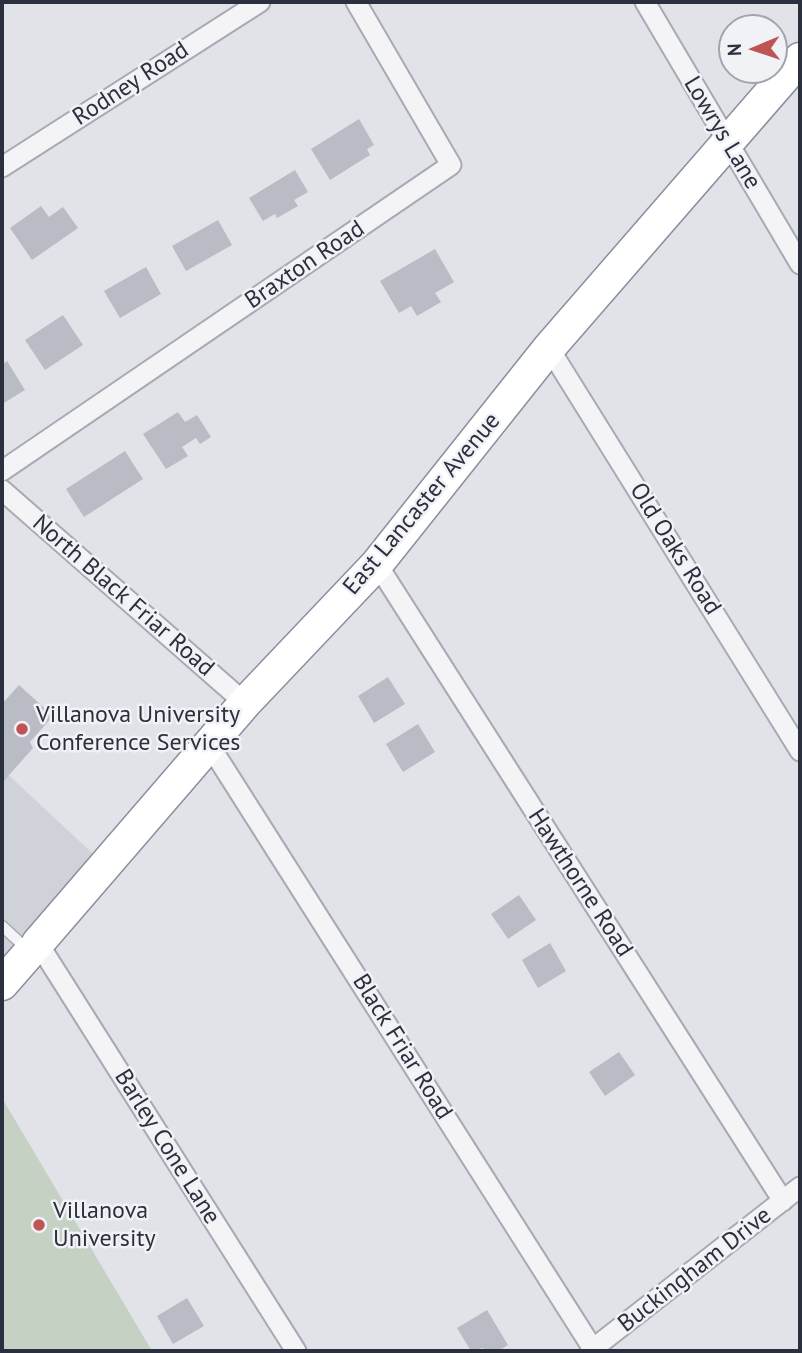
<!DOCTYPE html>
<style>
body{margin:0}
#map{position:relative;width:802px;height:1353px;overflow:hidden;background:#e1e3e8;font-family:"PT Sans",sans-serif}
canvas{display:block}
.frame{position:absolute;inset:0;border:4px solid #2b303e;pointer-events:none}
.north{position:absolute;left:718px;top:14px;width:70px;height:70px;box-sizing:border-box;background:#f1f2f6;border:2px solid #a2a4ac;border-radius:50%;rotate:268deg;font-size:19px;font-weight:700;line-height:28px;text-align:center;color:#2b303e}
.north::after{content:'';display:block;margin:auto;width:24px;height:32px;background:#c05356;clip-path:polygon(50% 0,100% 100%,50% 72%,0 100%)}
</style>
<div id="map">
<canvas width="802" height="1353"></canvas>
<div class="frame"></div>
<div class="north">N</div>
</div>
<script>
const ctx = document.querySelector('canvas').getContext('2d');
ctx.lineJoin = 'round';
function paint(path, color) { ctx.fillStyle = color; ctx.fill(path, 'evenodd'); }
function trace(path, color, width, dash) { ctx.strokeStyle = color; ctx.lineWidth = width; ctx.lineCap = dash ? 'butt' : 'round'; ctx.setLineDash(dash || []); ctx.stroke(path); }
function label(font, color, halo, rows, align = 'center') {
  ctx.font = font + ' "PT Sans",sans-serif'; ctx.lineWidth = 5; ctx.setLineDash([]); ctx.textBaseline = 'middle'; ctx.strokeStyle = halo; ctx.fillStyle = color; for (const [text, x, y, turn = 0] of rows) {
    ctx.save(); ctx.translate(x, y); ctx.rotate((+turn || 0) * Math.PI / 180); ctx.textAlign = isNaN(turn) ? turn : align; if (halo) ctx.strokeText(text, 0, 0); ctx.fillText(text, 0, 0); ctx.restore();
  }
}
paint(new Path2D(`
 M2,769L105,865L2,983Z`), '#d0d2da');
paint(new Path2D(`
 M2,1098L152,1351H2Z`), '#c5d1c3');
paint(new Path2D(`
 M359,119L374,145L367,149L370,155L330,180L311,149Z
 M295,170L308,192L294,200L298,206L277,218L275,214L263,221L249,198Z
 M41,206L49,217L63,207L78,228L32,260L10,228Z
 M218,220L232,245L186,271L172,246Z
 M435,249L454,282L435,293L441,302L417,316L411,306L399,313L380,281Z
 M146,267L161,294L120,318L104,291Z
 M63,315L83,345L45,370L25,340Z
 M7,361L25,390L2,404V365Z
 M178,412L185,422L197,415L211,437L200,444L196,438L182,447L188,456L166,469L143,434Z
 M125,451L143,479L84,517L66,489Z
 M388,677L405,704L374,723L358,696Z
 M19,685L53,716L30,742L33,748L2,783V704Z
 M418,724L435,752L403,772L386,744Z
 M519,895L536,920L508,939L491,914Z
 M550,943L566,971L538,988L522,960Z
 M619,1052L635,1075L605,1096L589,1072Z
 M187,1298L204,1326L173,1344L157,1316Z
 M487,1310L508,1345L498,1351H485L483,1348L471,1351L457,1328Z`), '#b9bcc5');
const service = new Path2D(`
 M2,926L27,949`);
const minor = new Path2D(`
 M645,2L800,264
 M2,167L260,2
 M549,348L800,751
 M2,471L451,165L356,2
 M2,490L245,703
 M377,564L783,1201
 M210,746L593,1349
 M38,943L296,1351
 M590,1351L800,1187`);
const trunk = new Path2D(`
 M38,943L245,703L377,564L549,348L800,59
 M2,984L30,952`);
trace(service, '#a7aab2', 13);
trace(minor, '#a7aab2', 23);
trace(trunk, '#8a8f9e', 35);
trace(service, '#f4f4f7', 10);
trace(minor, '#f4f4f7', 19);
trace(trunk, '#fff', 32);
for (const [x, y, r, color] of [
 [22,729,7,"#c05356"],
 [39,1225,7,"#c05356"]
]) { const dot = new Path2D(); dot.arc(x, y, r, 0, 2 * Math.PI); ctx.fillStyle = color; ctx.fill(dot); trace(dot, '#f1f2f6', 2.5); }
label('24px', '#2b303e', '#f1f2f6', [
 ["Rodney Road",131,84,-33],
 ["Lowrys Lane",722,133,59],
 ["Braxton Road",305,265,-34],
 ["East Lancaster Avenue",422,504,-50],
 ["Old Oaks Road",675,549,58],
 ["North Black Friar Road",123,596,41],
 ["Hawthorne Road",580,883,57],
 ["Black Friar Road",402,1047,58],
 ["Barley Cone Lane",167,1147,58],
 ["Buckingham Drive",695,1270,-38]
]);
label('24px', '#2b303e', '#f1f2f6', [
 ["Villanova University",36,715],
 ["Conference Services",36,743],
 ["Villanova",53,1211],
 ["University",53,1239]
], 'left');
</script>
